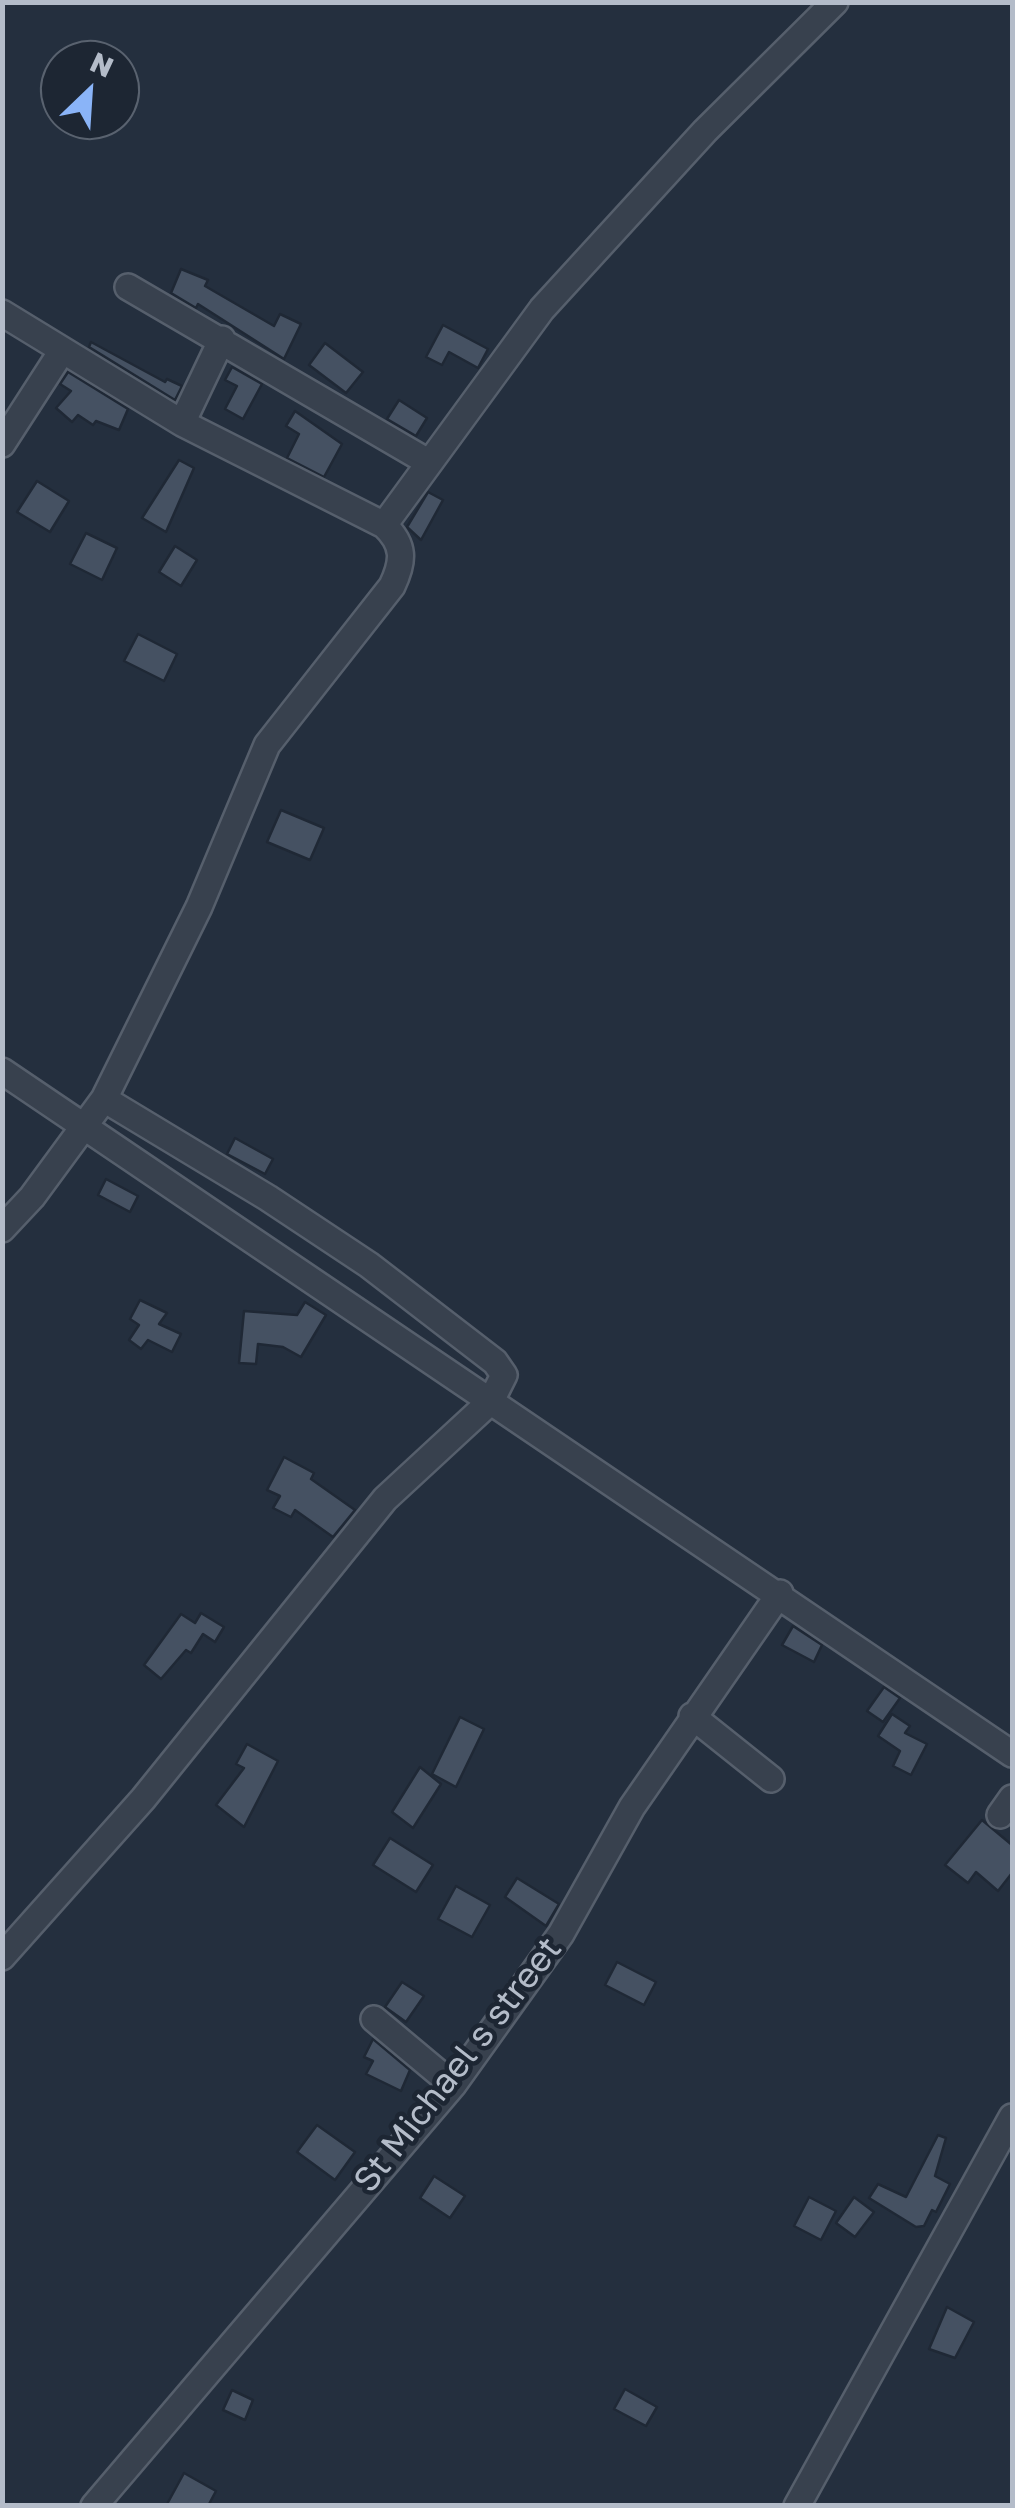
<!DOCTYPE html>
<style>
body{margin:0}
#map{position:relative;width:1015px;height:2508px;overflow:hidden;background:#242f3e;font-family:"Golos Text",sans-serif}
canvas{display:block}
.frame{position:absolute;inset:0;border:5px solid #b4bcc9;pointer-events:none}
.north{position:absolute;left:40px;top:40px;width:100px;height:100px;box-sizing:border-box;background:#1d2633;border:2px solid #59626f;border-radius:50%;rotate:25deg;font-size:28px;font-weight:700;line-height:40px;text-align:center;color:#b4bcc9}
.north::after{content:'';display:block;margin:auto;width:35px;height:45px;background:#8ab4f8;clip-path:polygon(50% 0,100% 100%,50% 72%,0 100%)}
</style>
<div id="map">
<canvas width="1015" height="2508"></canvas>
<div class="frame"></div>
<div class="north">N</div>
</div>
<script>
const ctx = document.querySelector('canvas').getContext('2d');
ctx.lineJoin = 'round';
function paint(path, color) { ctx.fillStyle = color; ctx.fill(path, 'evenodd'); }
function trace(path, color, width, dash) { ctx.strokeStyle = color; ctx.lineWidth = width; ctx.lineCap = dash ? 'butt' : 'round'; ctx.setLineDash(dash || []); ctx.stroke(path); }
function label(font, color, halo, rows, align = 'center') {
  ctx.font = font + ' "Golos Text",sans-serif'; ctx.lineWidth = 9; ctx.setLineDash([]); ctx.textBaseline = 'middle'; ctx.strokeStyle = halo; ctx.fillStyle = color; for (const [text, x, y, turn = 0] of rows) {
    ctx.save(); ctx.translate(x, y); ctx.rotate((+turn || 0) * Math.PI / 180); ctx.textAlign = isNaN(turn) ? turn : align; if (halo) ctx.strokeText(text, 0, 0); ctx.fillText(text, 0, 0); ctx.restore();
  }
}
const building = new Path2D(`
 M181,269L208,280L205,286L274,326L280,314L301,324L284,359L198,304L196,308L171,293Z
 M443,325L488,349L478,368L449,352L442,365L426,357Z
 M91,342L165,382L167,379L182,386L175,400L89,347Z
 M325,343L363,372L346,393L309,365Z
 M232,367L262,384L243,419L225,409L237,386L225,380Z
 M68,372L128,409L119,430L96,421L93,425L78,415L72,422L56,408L71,391L60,384Z
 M399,400L427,418L416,436L387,419Z
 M295,411L342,444L324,477L287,458L299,434L286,426Z
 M179,460L194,468L166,532L142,518Z
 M37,481L69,501L50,532L17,512Z
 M428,492L443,500L421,540L407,527Z
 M86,533L117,548L102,580L70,564Z
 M175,546L197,560L181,586L159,572Z
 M138,634L177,654L164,681L124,661Z
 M281,810L324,828L310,860L267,842Z
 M235,1138L273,1159L265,1174L227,1154Z
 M106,1179L138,1196L130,1212L98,1195Z
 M140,1300L167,1313L159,1324L181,1334L172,1352L148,1340L141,1349L129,1340L139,1325L130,1319Z
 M305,1302L326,1315L301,1357L283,1347L258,1344L256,1364L239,1363L244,1311L297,1315Z
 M284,1457L314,1473L311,1479L355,1510L333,1537L295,1510L291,1517L273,1508L280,1496L267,1490Z
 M201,1613L224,1627L215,1642L203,1634L191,1653L186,1650L161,1679L144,1665L181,1614L195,1623Z
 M793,1626L822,1645L814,1662L782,1645Z
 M884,1687L900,1698L883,1722L867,1711Z
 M892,1714L910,1726L905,1733L927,1744L911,1775L893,1766L900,1751L878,1736Z
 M460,1717L484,1729L456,1787L432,1774Z
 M247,1744L278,1761L244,1827L216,1805L244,1768L236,1764Z
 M420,1767L441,1784L413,1828L392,1812Z
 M982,1820L1012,1845V1873L998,1891L976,1872L968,1883L945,1865Z
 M390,1838L433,1865L416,1892L373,1865Z
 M517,1878L559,1904L546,1926L505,1897Z
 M456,1886L490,1905L472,1937L438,1919Z
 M617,1962L656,1982L644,2005L605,1985Z
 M402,1982L424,1996L406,2022L385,2007Z
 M373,2039L410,2070L401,2091L366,2074L373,2061L364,2057Z
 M317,2125L355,2152L335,2180L297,2152Z
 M938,2135L946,2138L935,2176L950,2184L936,2212L932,2210L924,2226L916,2227L869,2198L878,2184L906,2197Z
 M434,2176L465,2196L450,2218L420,2198Z
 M809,2197L836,2211L821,2240L794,2226Z
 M854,2197L874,2212L855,2237L836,2223Z
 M947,2307L974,2322L955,2358L929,2349Z
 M625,2389L657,2407L646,2426L614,2409Z
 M232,2390L253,2400L245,2420L223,2410Z
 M184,2473L216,2491L208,2506H166Z`);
paint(building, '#455162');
trace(building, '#1f2835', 2.5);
const minor = new Path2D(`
 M128,287L428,462
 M2,313L182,423L384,525
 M182,423L222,339
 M2,444L62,351
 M2,1071L1012,1754
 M2,1229L32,1197L104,1099L199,907L267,745L392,586C404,561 405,545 384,525L542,309L705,131L835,2
 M692,1716L771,1779
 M1000,1815L1012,1798
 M2,1957L143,1799L385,1499L491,1401L504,1375L495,1362L369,1265L268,1198L104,1099
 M374,2019L453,2085
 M94,2506L453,2085L561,1934L632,1807L780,1593
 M797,2506L1012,2117`);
trace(minor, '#565f6c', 30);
trace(minor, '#38414e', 25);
label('35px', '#b4bcc9', '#1d2633', [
 ["St Michael s street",458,2065,-52]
]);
</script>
